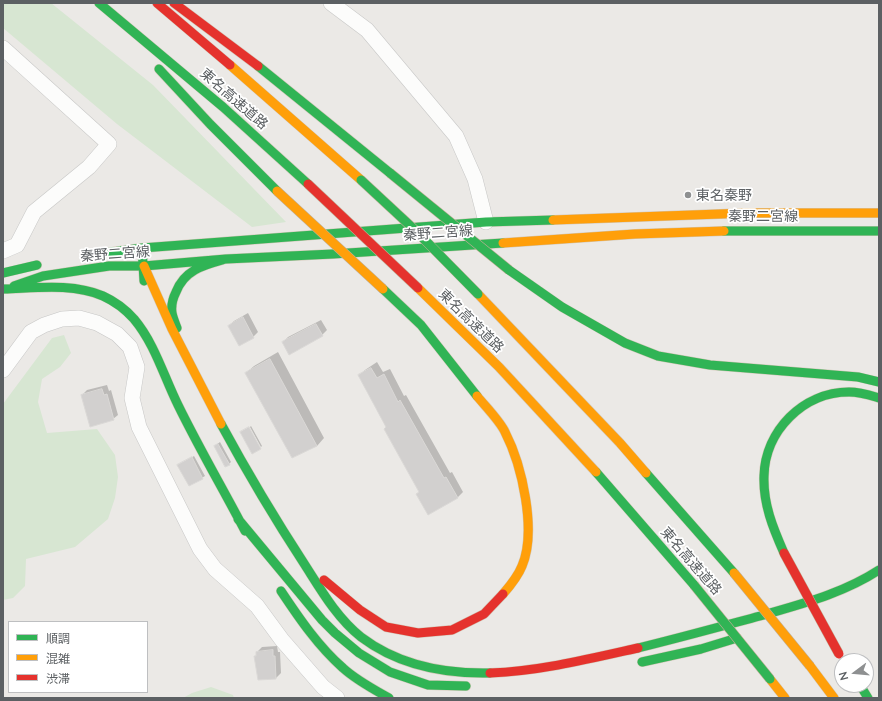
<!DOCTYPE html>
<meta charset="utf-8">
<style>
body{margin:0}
#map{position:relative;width:882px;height:701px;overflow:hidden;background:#ebe9e6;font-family:Lato,"Noto Sans JP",sans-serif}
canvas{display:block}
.frame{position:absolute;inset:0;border:4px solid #5c6063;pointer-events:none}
.legend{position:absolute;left:8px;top:621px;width:140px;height:72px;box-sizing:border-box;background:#fff;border:1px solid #bebfc1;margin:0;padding:5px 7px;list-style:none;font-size:12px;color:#5c6063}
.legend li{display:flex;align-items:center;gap:8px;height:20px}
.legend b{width:20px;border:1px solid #bebfc1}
.north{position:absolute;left:834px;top:653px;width:40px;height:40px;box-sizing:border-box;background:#fff;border:1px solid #bebfc1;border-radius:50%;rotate:254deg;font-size:11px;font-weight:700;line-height:16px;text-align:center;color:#5c6063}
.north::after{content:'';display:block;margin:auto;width:14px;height:18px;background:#8e9091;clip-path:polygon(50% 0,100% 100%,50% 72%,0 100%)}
</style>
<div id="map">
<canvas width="882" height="701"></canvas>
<div class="frame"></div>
<ul class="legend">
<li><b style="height:5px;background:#30b455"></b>順調</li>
<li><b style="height:5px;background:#ff9f0a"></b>混雑</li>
<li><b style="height:5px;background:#e5322d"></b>渋滞</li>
</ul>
<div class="north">N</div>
</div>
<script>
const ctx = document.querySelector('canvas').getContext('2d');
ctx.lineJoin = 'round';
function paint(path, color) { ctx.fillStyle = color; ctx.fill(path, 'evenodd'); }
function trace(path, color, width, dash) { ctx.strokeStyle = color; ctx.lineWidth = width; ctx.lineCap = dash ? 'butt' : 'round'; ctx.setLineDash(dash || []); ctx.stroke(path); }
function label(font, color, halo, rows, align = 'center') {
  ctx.font = font + ' Lato,"Noto Sans JP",sans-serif'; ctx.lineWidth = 3.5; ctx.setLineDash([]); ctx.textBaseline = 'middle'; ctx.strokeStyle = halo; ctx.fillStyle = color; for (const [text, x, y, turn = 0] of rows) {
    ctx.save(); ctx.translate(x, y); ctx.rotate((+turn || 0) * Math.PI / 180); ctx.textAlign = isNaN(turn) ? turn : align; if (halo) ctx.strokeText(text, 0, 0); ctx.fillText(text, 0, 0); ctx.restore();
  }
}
paint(new Path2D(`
 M3,3H51L153,85L286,222L252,227L117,124L3,28Z
 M64,335L71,353L60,367L42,379L38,402L47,433L97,429L115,455L118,477L115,498L108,519L75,547L26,559L25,586L13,598L3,600V404L52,338Z
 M211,687L233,695L234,698H183L192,693Z`), '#d7e6d2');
paint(new Path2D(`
 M248,313L258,332L253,337L229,326L234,321Z
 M321,320L327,330L322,335L283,342L288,337Z
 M278,352L324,438L317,446L293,456L246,373L254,366Z
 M377,362L383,372L390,369L404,396L406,395L450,473L452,472L463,492L457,498L420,491L359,376L365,370Z
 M107,385L109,391L111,390L118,415L113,419L82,395L87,390Z
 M251,426L262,446L261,447L250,427Z
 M220,442L231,462L229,464L215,446Z
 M194,456L205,476L190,485L179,465Z
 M277,646L278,652H280L281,673L276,678L255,656L257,655V652L262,647Z`), '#0003');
const building = new Path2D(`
 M243,317L254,338L239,346L228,326Z
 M316,324L323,336L289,355L282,342Z
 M270,359L317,446L292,458L245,373Z
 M371,368L377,378L384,374L398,402L400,400L444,478L446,477L458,498L428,515L416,494L419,492L384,429L386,427L358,375Z
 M102,389L104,395L107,394L114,420L90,427L81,395Z
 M249,427L261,449L252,454L240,432Z
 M218,444L230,465L225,467L214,446Z
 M192,457L203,479L189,486L177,465Z
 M273,650V656H275L276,679L258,680L254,656H256V652Z`);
paint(building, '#d2d0cf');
trace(building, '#dad8d6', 1);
const street = new Path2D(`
 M331,3L367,30L456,136L475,179L486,222
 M3,48L109,144L89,167L34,212L17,245L3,251
 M3,370L31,332L44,325L62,319L79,318L97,323L117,334L130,347L137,367L132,398L139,427L200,549L215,569L257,606L282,640L323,687L337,698`);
const fast = new Path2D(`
 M99,3L223,107L308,184
 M258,66L390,173
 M159,69L210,124L277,191
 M724,231H879
 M142,248L144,281
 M90,255L142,248L486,222L553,220
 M509,270L562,307L625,343L658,356L710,365L858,377L879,382
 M3,273L37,265
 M14,286L43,276L109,266H144L226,259L333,254L503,243
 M4,289C36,288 73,283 103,296C114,301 126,310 134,319C155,344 164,377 178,405C199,448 223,489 245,531
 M383,289L421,325L477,396
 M177,328C175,323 173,318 172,313C171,306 173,298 176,292C185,269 205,265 226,259
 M221,424C247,472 275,519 305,565C321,590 337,618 361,637C398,665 444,674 490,673
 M596,472L694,585
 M646,473L734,573
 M238,519L322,620L335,633L359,653L390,672L428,685L466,686
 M784,553C773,528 763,504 764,476C765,431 803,392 849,392C860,392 869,395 879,398
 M281,591C299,618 318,646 343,668C356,680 373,689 389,698
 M638,648C679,638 719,627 760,616C801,604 842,594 879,570
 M642,662L701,649L737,638
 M860,685L868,698`);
const slow = new Path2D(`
 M230,65L361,180
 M553,220L748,213H879
 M503,243L635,234L724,231
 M144,266L172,329L221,424
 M418,288L499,367L596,472
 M478,294L620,443L646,473
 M477,396C485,406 500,421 505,432C522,465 537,531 522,566C518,576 510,586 503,594
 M810,666L834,698
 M770,679L785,698`);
const jam = new Path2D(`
 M157,3L230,65
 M174,3L258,66
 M324,580L360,610L386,627L418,633L452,630L484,614L503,594
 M490,673C540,671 589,659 638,648`);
trace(street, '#c7c7c6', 16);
trace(fast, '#d1c6b6', 10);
trace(slow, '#d1c6b6', 10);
trace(jam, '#d1c6b6', 10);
trace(street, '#fcfcfb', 15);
trace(fast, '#30b455', 9);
trace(slow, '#ff9f0a', 9);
trace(jam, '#e5322d', 9);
const fastBridge = new Path2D(`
 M390,173L509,270
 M361,180L417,232L478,294
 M694,585L770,679`);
const slowBridge = new Path2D(`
 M277,191L383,289
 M734,573L810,666`);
const jamBridge = new Path2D(`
 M308,184L418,288
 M784,553L839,654`);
trace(fastBridge, '#c0af96', 10, []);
trace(slowBridge, '#c0af96', 10, []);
trace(jamBridge, '#c0af96', 10, []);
trace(fastBridge, '#30b455', 9);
trace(slowBridge, '#ff9f0a', 9);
trace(jamBridge, '#e5322d', 9);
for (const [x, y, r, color] of [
 [688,195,4,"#8e9091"]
]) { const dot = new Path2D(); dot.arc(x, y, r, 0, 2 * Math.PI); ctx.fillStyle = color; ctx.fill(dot); trace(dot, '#fff', 1.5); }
label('14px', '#5c6063', '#fff', [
 ["東名高速道路",234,99,41],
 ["秦野二宮線",763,216],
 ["秦野二宮線",438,233,-4],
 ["秦野二宮線",115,254,-4],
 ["東名高速道路",471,321,44],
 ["東名高速道路",691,561,49]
]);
label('14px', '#5c6063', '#fff', [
 ["東名秦野",696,195]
], 'left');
</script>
